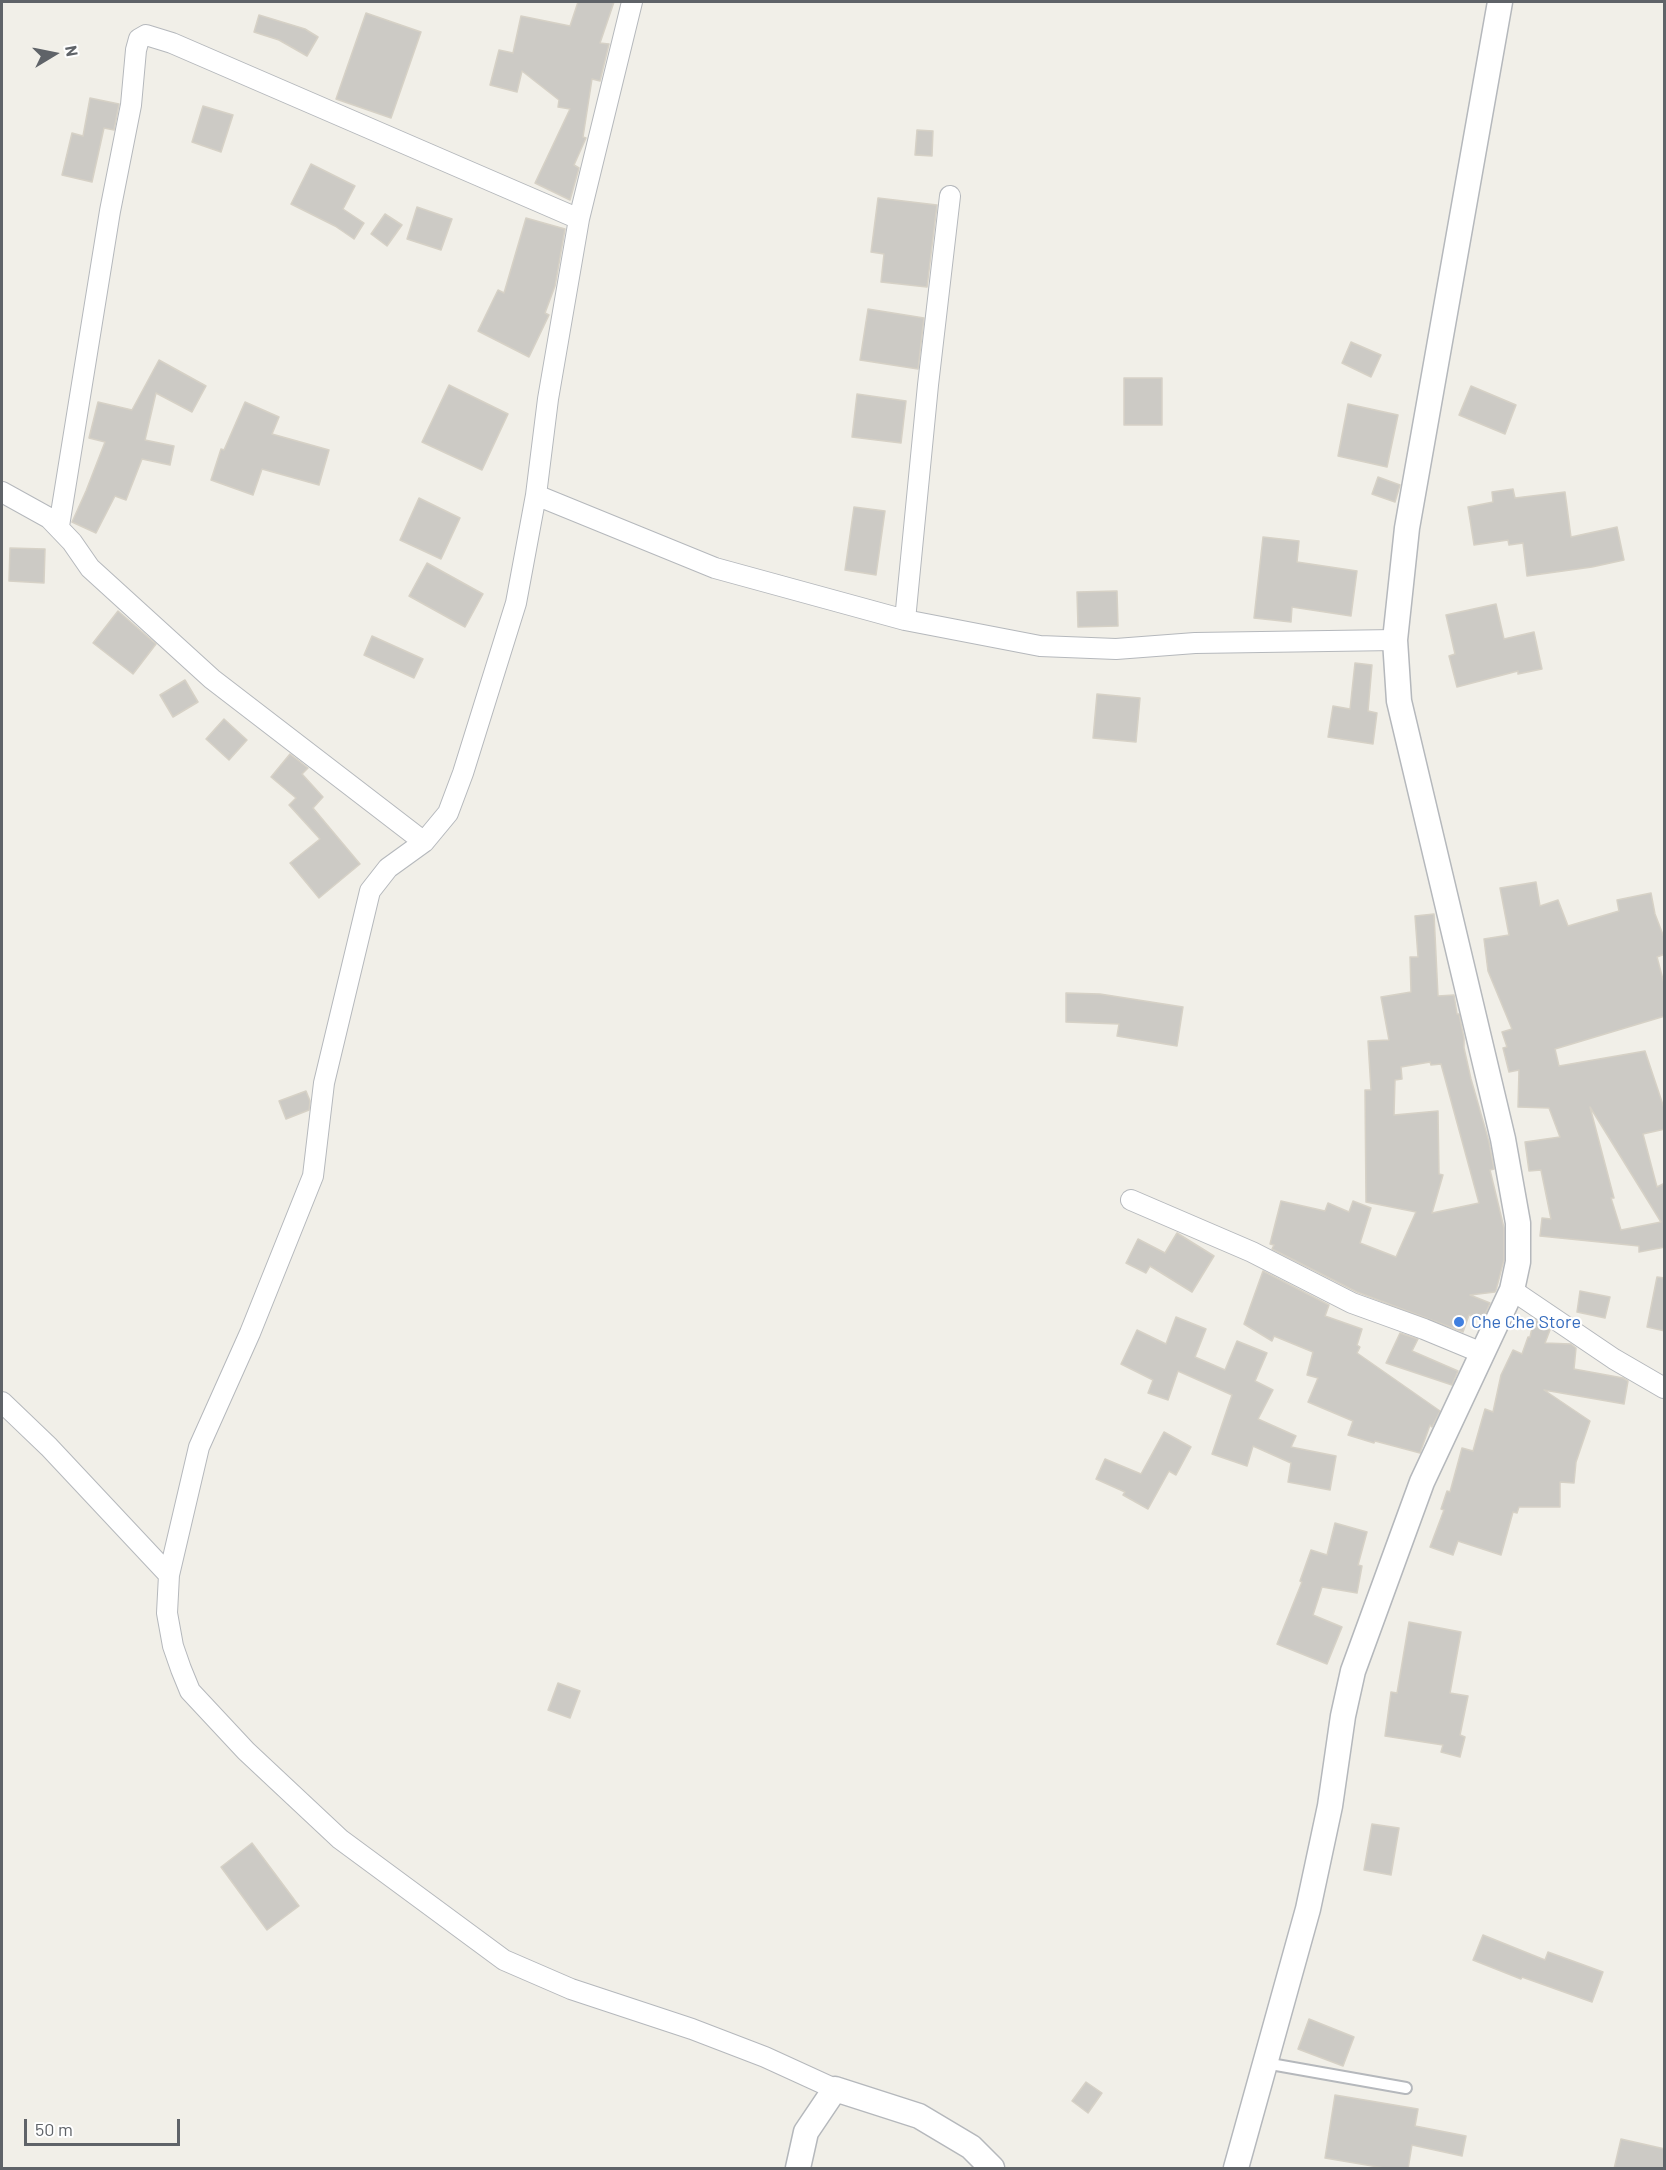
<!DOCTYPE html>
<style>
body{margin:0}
#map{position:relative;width:1666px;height:2170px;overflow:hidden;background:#f1efe8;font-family:Barlow,sans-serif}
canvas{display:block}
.frame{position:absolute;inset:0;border:3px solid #5f6368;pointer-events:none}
.north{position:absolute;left:24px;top:24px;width:60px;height:60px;-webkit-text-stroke:4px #fff;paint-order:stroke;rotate:80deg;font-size:16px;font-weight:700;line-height:24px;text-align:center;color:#5f6368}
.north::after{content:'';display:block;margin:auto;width:21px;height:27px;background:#5f6368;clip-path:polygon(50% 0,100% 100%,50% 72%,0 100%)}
.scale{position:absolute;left:24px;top:2119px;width:156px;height:27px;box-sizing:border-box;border:3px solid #5f6368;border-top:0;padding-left:8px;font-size:18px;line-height:21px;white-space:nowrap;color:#5f6368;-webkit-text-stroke:4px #fff;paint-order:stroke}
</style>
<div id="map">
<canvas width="1666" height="2170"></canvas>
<div class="frame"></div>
<div class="north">N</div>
<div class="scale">50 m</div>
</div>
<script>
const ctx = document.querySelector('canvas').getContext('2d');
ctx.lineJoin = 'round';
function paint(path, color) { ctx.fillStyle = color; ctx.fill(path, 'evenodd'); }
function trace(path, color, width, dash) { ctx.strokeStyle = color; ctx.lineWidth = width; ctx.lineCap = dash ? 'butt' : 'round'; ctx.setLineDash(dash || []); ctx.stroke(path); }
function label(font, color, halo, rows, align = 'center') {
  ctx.font = font + ' Barlow,sans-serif'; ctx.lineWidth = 4.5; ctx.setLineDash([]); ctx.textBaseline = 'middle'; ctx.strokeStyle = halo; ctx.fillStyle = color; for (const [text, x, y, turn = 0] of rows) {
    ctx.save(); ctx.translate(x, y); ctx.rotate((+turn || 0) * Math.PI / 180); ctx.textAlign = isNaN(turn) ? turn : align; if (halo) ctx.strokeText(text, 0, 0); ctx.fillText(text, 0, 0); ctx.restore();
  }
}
const building = new Path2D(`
 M578,2H614L600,43L609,44L600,81L592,79L583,137L586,138L574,165L579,168L570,200L535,183L570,109L558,107L559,100L522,71L517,92L490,85L499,50L513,53L521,16L570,26Z
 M366,13L421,32L391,118L336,99Z
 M259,15L305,29L318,37L307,56L279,40L254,32Z
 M90,98L119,104L114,130L104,128L92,182L62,175L72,133L83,136Z
 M203,106L233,115L221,152L192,142Z
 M917,130L933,131L932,156L915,155Z
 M311,164L355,186L343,209L364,223L354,239L335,226L291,204Z
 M878,198L937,205L927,287L881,282L884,254L871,252Z
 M417,207L452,219L441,250L407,239Z
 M385,214L402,225L387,246L371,234Z
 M526,218L565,229L555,286L545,313L549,315L529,357L478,331L498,290L504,293Z
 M868,309L924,318L918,369L860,360Z
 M1351,342L1381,355L1371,377L1342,363Z
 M159,360L206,386L192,412L156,393L145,440L174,446L170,465L142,459L126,500L115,496L96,533L72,522L86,491L105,442L89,438L98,402L132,410Z
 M1124,378H1162V425H1124Z
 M449,385L508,414L482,470L422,442Z
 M1471,386L1516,405L1505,434L1459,415Z
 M857,394L906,401L901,443L852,437Z
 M245,402L279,417L272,434L329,450L319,485L262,469L253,495L211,480L221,449L224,450Z
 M1348,404L1398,415L1387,467L1338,456Z
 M1378,477L1400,485L1395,502L1372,494Z
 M1513,489L1515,498L1565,492L1571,537L1617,527L1624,560L1592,567L1527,576L1523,543L1509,545L1508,540L1474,545L1468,507L1493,502L1492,492Z
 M419,498L460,518L441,559L400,540Z
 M854,507L885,511L876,575L845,570Z
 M1263,537L1299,541L1297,562L1357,571L1351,616L1292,607L1291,622L1254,618Z
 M10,548L45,549L44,583L9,581Z
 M427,563L483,594L465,627L409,596Z
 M1117,591L1118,626L1078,627L1077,592Z
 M1496,604L1504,639L1534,632L1542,669L1518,674V671L1457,687L1449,656L1455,654L1446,615Z
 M118,611L156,644L133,674L93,643Z
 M372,636L423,659L414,678L364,655Z
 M1355,663L1372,665L1368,711L1377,713L1373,744L1328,737L1333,706L1350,709Z
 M185,680L198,702L173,717L160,695Z
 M1097,694L1140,698L1136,742L1093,738Z
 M224,719L247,740L229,760L206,739Z
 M290,754L308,768L302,774L323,797L313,808L360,864L319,898L290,863L320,839L289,805L296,798L271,777Z
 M1536,882L1540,906L1558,900L1568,926L1619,911L1617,900L1651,893L1655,914L1665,940V954L1657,957L1665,987V1016L1555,1049L1559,1066L1645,1051L1665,1111V1129L1643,1134L1657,1187L1665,1183V1247L1639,1252V1246L1540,1236L1542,1218L1551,1219L1541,1170L1529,1171L1525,1142L1560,1137L1549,1108L1518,1107L1519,1070L1509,1072L1503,1048L1507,1047L1502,1032L1512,1029L1488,971L1484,939L1509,935L1500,888ZM1590,1107L1661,1222L1621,1230L1611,1198H1614Z
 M1434,914L1438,996L1454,995L1457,1014H1459L1464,1038V1048L1471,1079L1489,1142L1494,1169L1490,1170L1504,1228V1260L1496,1290L1495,1292L1470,1295L1490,1303L1483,1319L1469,1315L1463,1332L1357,1292L1272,1249L1274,1245L1270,1244L1281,1201L1325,1211L1328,1203L1349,1212L1353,1201L1371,1208L1360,1243L1396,1257L1416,1212L1366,1202L1365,1090H1371L1368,1041L1389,1040L1381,997L1411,992L1410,957H1418L1415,916ZM1430,1062L1431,1065L1441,1064L1479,1203L1432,1213L1443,1175L1439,1174L1438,1111L1394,1115L1395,1080L1402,1079L1401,1067Z
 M1066,993L1100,994L1183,1007L1177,1046L1117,1036L1119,1024L1066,1022Z
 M306,1091L310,1101L309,1110L286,1119L279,1101Z
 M1177,1233L1214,1256L1192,1292L1150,1266L1146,1273L1126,1263L1138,1239L1165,1253Z
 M1263,1271L1329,1305L1325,1316L1362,1329L1357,1345L1360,1347L1357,1353L1440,1411L1432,1427L1430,1425L1420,1453L1375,1441L1374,1443L1348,1435L1353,1421L1308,1402L1318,1378L1307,1375L1313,1352L1274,1336L1272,1341L1244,1324Z
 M1657,1277L1665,1278V1331L1647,1327Z
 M1580,1291L1610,1297L1605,1318L1577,1312Z
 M1176,1317L1206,1329L1195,1357L1225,1370L1237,1341L1267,1353L1255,1381L1273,1390L1258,1419L1296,1436L1291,1447L1336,1456L1330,1490L1288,1482L1291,1463L1253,1446L1247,1466L1212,1454L1232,1395L1178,1371L1168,1400L1148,1393L1153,1380L1121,1364L1137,1330L1166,1344Z
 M1534,1319L1550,1330L1545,1343L1571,1344L1576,1348L1574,1369L1623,1378L1628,1381L1624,1404L1544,1390L1590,1421L1576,1462L1574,1483L1560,1482V1507H1519L1517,1513L1513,1512L1501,1555L1458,1541L1453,1555L1430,1547L1444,1510L1441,1509L1447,1491L1450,1492L1462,1448L1473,1451L1485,1409L1493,1412L1501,1375L1513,1350L1522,1354L1528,1337H1530Z
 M1400,1333L1418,1339L1412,1351L1458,1371L1452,1385L1386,1363Z
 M1164,1432L1191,1447L1176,1475L1169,1471L1148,1509L1123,1495L1125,1492L1096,1479L1105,1459L1141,1474Z
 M1335,1523L1367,1532L1358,1565L1362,1566L1357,1593L1322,1587L1313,1615L1342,1627L1327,1664L1277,1644L1302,1582L1300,1581L1311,1550L1327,1555Z
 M1409,1622L1461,1632L1450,1693L1468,1696L1460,1735L1465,1737L1460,1757L1441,1752L1443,1745L1385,1736L1391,1692L1397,1693Z
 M558,1683L580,1691L570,1718L548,1710Z
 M1372,1824L1399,1828L1391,1875L1364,1870Z
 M252,1843L299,1906L267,1930L221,1867Z
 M1483,1935L1545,1960L1548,1952L1603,1972L1592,2002L1522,1977L1521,1979L1473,1960Z
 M1309,2019L1354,2037L1343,2066L1298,2049Z
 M1086,2082L1102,2093L1088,2113L1072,2101Z
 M1335,2095L1418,2109L1415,2126L1466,2136L1462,2156L1412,2145L1408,2169H1390L1325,2158Z
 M1621,2139L1665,2149V2169H1614Z`);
paint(building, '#cccac5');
trace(building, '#d6d1c6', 1.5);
const service = new Path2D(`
 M1265,2063L1406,2088`);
const minor = new Path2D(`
 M632,2L579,219L548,399L536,495L715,568L905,620L1040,646L1116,649L1195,643L1395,640
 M2,492L49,518L72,542L90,568L212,679L424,842
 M536,495L516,603L463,773L448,813L424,842L388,868L370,891L324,1083L313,1176L250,1333L199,1447L169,1575L167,1613L173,1646L181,1669L190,1691L246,1751L340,1839L504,1960L571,1989L692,2029L765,2057L835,2089
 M59,526L110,211L131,105L136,50L139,39L146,35L172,43L579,219
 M905,620L928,385L950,196
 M1131,1200L1252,1252L1352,1303L1424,1329L1482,1353
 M1512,1290L1614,1359L1664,1388
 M2,1402L49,1447L169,1575`);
const tertiary = new Path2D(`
 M798,2168L806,2132L835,2089L919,2116L971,2147L992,2168
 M1236,2168L1308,1909L1330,1806L1343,1716L1353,1671L1422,1482L1512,1290L1518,1262V1223L1503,1139L1399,701L1395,640L1407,528L1500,2`);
trace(service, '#b5b8bc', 14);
trace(minor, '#b5b8bc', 22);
trace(tertiary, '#b5b8bc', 27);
trace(service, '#fff', 10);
trace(minor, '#fff', 20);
trace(tertiary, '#fff', 24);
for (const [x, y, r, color] of [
 [1459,1322,6,"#3f7fe0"]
]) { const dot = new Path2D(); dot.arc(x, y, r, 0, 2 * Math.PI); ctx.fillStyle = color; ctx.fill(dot); trace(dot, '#fff', 2); }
label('18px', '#366cbe', '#fff', [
 ["Che Che Store",1471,1322]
], 'left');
</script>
